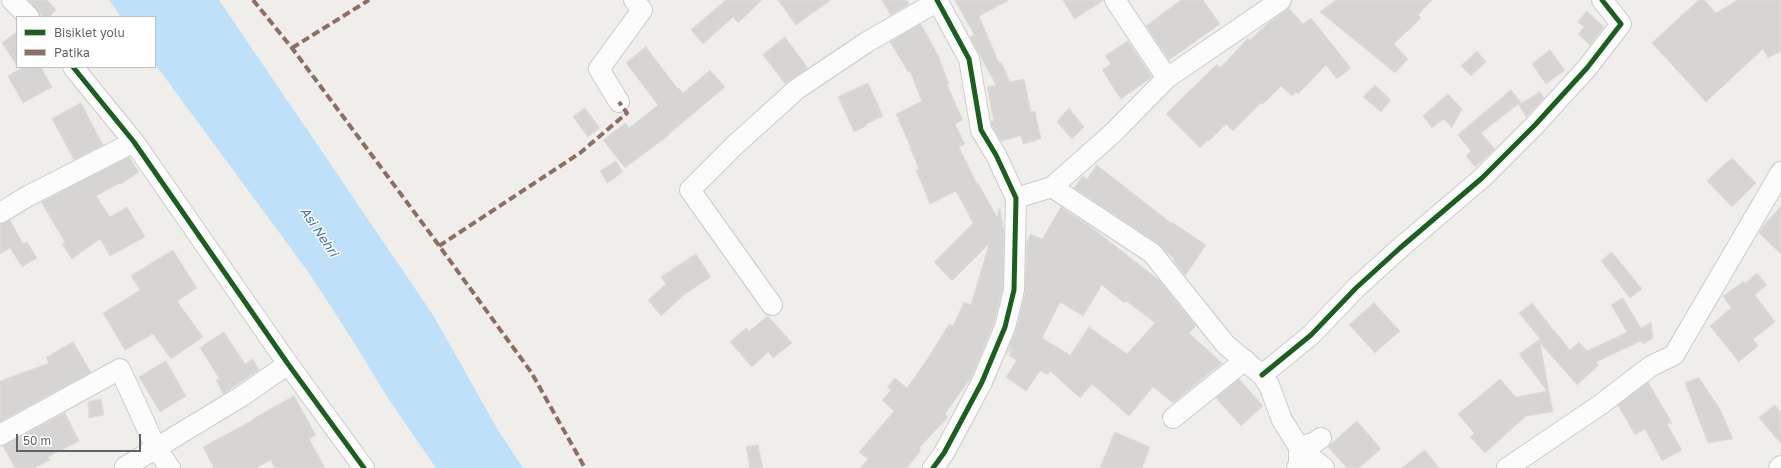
<!DOCTYPE html>
<style>
body{margin:0}
#map{position:relative;width:1781px;height:468px;overflow:hidden;background:#efeeea;font-family:"Golos Text",sans-serif}
canvas{display:block}
.legend{position:absolute;left:16px;top:16px;width:140px;height:52px;box-sizing:border-box;background:#fff;border:1px solid #bfc1c3;margin:0;padding:5px 7px;list-style:none;font-size:12px;color:#5f6368}
.legend li{display:flex;align-items:center;gap:8px;height:20px}
.legend b{width:20px;border:1px solid #bfc1c3}
.scale{position:absolute;left:16px;top:434px;width:125px;height:18px;box-sizing:border-box;border:2px solid #5f6368;border-top:0;padding-left:5px;font-size:12px;line-height:14px;white-space:nowrap;color:#5f6368;-webkit-text-stroke:3px #fff;paint-order:stroke}
</style>
<div id="map">
<canvas width="1781" height="468"></canvas>
<ul class="legend">
<li><b style="height:5px;background:#1b5e20"></b>Bisiklet yolu</li>
<li><b style="height:5px;background:#8d6e63"></b>Patika</li>
</ul>
<div class="scale">50 m</div>
</div>
<script>
const ctx = document.querySelector('canvas').getContext('2d');
ctx.lineJoin = 'round';
function paint(path, color) { ctx.fillStyle = color; ctx.fill(path, 'evenodd'); }
function trace(path, color, width, dash) { ctx.strokeStyle = color; ctx.lineWidth = width; ctx.lineCap = dash ? 'butt' : 'round'; ctx.setLineDash(dash || []); ctx.stroke(path); }
function label(font, color, halo, rows, align = 'center') {
  ctx.font = font + ' "Golos Text",sans-serif'; ctx.lineWidth = 3; ctx.setLineDash([]); ctx.textBaseline = 'middle'; ctx.strokeStyle = halo; ctx.fillStyle = color; for (const [text, x, y, turn = 0] of rows) {
    ctx.save(); ctx.translate(x, y); ctx.rotate((+turn || 0) * Math.PI / 180); ctx.textAlign = isNaN(turn) ? turn : align; if (halo) ctx.strokeText(text, 0, 0); ctx.fillText(text, 0, 0); ctx.restore();
  }
}
paint(new Path2D(`
 M109,0H219L433,315L498,430L523,468H436L388,398L348,333L309,273L155,64V17H121Z`), '#bfe0f9');
const building = new Path2D(`
 M28,0H47L56,10L49,17H43Z
 M726,0H762L738,23L733,17L703,44L691,30Z
 M778,0H831L796,25Z
 M882,0H907L909,4L891,15Z
 M955,0H1009L979,16L999,63L1001,62L1010,82L1024,79L1031,112L1035,111L1041,139L1023,144L1021,136L1001,141L992,126L991,121H994L987,87L996,85L970,37L974,35Z
 M1063,0H1104L1075,19Z
 M1181,0H1203L1220,24L1169,60L1146,26Z
 M1336,0H1432L1418,15L1421,18L1394,44L1408,59L1395,73L1320,12Z
 M1699,0H1704L1716,13L1737,0H1781V51L1768,58L1763,49L1706,102L1652,43Z
 M1289,8L1303,24L1311,18L1351,68L1337,79L1326,65L1298,94L1296,92L1292,96L1281,86L1263,104L1261,103L1233,131L1226,124L1210,140L1207,141L1200,148L1166,114L1217,64L1220,68L1248,38L1250,40L1267,24Z
 M1587,11L1604,27L1590,45L1578,34L1584,27L1578,22Z
 M921,24L938,55L949,84L947,85L963,120L955,124L965,144L959,147L977,184L978,183L997,217L1000,207L1004,234L1003,288L994,323L972,376L945,414L948,417L919,448L921,450L907,468H860L868,459L859,452L894,411L882,400L891,390L887,387L895,378L907,388L926,361L949,324L953,326L964,302L971,305L989,244L952,281L934,262L973,223L956,191L930,204L916,170L919,169L910,148H911L896,114L922,101L910,71L908,72L890,42Z
 M17,32V66L2,43Z
 M785,37L808,68L785,84L763,55Z
 M1128,41L1152,77L1121,99L1102,70L1111,64L1105,56Z
 M646,47L678,89L679,88L683,93L710,70L725,87L669,134V135L625,168L603,140L625,123L629,128L658,105L626,63Z
 M1550,50L1565,70L1546,84L1532,64Z
 M1477,51L1486,62L1471,76L1461,66Z
 M24,67H41L52,87L23,103L8,76Z
 M868,83L883,116L866,124V126L854,132L838,97Z
 M1375,85L1391,100L1381,112L1363,97Z
 M1511,90L1521,102L1481,133L1495,149L1475,167L1466,156L1471,151L1458,135Z
 M1540,92L1544,98L1526,117L1519,105Z
 M1448,94L1462,109L1452,128L1444,119L1432,128L1423,116Z
 M81,103L103,145L74,160L52,119Z
 M585,108L600,128L588,137L573,117Z
 M1069,108L1084,127L1072,139L1057,122Z
 M129,157L139,172L121,184L120,183L96,196L110,217L127,207L145,237L110,256L100,239L72,259L62,244L65,242L41,202Z
 M1732,158L1756,183L1732,207L1707,181Z
 M616,161L623,172L607,183L600,171Z
 M1097,165L1171,223L1172,222L1206,245L1185,276L1173,260L1174,258L1167,253L1159,244L1074,188L1083,176L1087,179Z
 M1781,206V254L1759,233L1764,225Z
 M1061,207L1091,227L1159,280L1196,326L1189,333L1222,363L1173,403L1153,387L1129,416L1092,384L1080,398L1050,371L1048,375L1040,371L1026,391L1006,377L1017,360L1009,356L1012,348L1006,355L1016,330L1025,293L1027,242L1030,234L1042,239ZM1102,285L1124,303L1126,301L1155,323L1127,354L1089,327L1070,355L1042,338L1060,302L1083,316Z
 M10,220L23,244L27,242L37,258L22,267L10,248L0,254V225Z
 M173,250L197,288L177,301L203,337L171,359L153,334L125,350L103,313L140,290L131,276Z
 M1612,252L1642,289L1630,298L1601,261Z
 M696,254L711,277L685,294L661,316L648,300L666,284L661,277Z
 M1757,273L1767,285L1755,295L1775,322L1753,339L1758,346L1739,362L1710,326L1731,308L1723,296L1744,281L1745,283Z
 M1623,298L1641,328L1651,322L1653,338L1643,344L1641,341L1596,362L1599,365L1577,385L1540,343L1553,412L1526,416L1485,453L1470,437L1474,433L1458,414L1500,379L1516,397L1547,391L1519,354L1540,339L1519,313L1532,303L1570,350L1579,342L1587,351L1627,332L1611,305Z
 M1374,303L1400,331L1375,353L1349,325Z
 M768,316L792,343L773,358L768,352L752,367L730,342L746,328L749,331Z
 M224,332L245,364L253,359L259,370L223,394L216,380L219,378L200,348Z
 M73,342L91,372L0,422V381L49,363L46,358Z
 M166,361L186,396L160,412L139,377Z
 M1699,378L1720,409L1733,439L1708,443L1685,383Z
 M1239,379L1263,406L1241,426L1216,398Z
 M1648,382L1672,423L1667,424L1682,450L1662,461L1645,429L1635,435L1618,405Z
 M294,396L316,435L309,439L325,468H275L271,460L256,468H214L203,447L253,420V419Z
 M101,399L104,415L89,418L88,402Z
 M1775,405L1781,413V444L1759,418Z
 M65,413L79,441L48,457L50,460L34,468H15L3,446Z
 M1357,421L1381,449L1359,468H1347L1328,447Z
 M1115,432L1150,447L1142,468H1100Z
 M758,445L763,468H750L746,447Z
 M1425,450L1439,468H1402Z`);
paint(building, '#d6d5d3');
trace(building, '#deddd9', 1);
const street = new Path2D(`
 M12,0L29,17
 M1115,0L1167,78
 M73,67L134,142L288,364L364,468
 M619,102L599,69L642,10L634,0
 M1052,187L1152,253L1226,345L1262,375L1269,385L1282,420L1299,447L1324,468
 M1016,198L1052,187L1113,133L1167,78L1281,0
 M0,213L28,196L134,142
 M772,305L690,190L735,145L797,89L867,42L938,1
 M1262,375L1311,335L1356,288L1400,248L1482,178L1535,125L1587,68L1621,24L1602,0
 M1173,418L1245,360
 M0,435L120,369L156,448L170,468
 M125,467L242,396L288,364
 M933,468L944,453L982,382L1005,327L1014,290L1016,198L996,155L981,130L969,59L937,0
 M1297,468L1299,464V447L1314,443L1321,438
 M1507,468L1600,405L1651,366L1674,355L1781,172
 M1779,468L1781,466`);
trace(street, '#cbcccc', 22);
trace(street, '#fdfcfc', 20);
trace(new Path2D(`
 M253,0L292,48L432,236L531,372L585,468
 M292,48L369,0
 M439,246L580,153L627,113L619,102`), '#8d6e63', 4, [8, 4]);
trace(new Path2D(`
 M73,67L134,142L288,364L364,468
 M1262,375L1311,335L1356,288L1400,248L1482,178L1535,125L1587,68L1621,24L1602,0
 M933,468L944,453L982,382L1005,327L1014,290L1016,198L996,155L981,130L969,59L937,0`), '#1b5e20', 5);
label('italic 13px', '#4174aa', '#fff', [
 ["Asi Nehri",319,232,56]
]);
</script>
